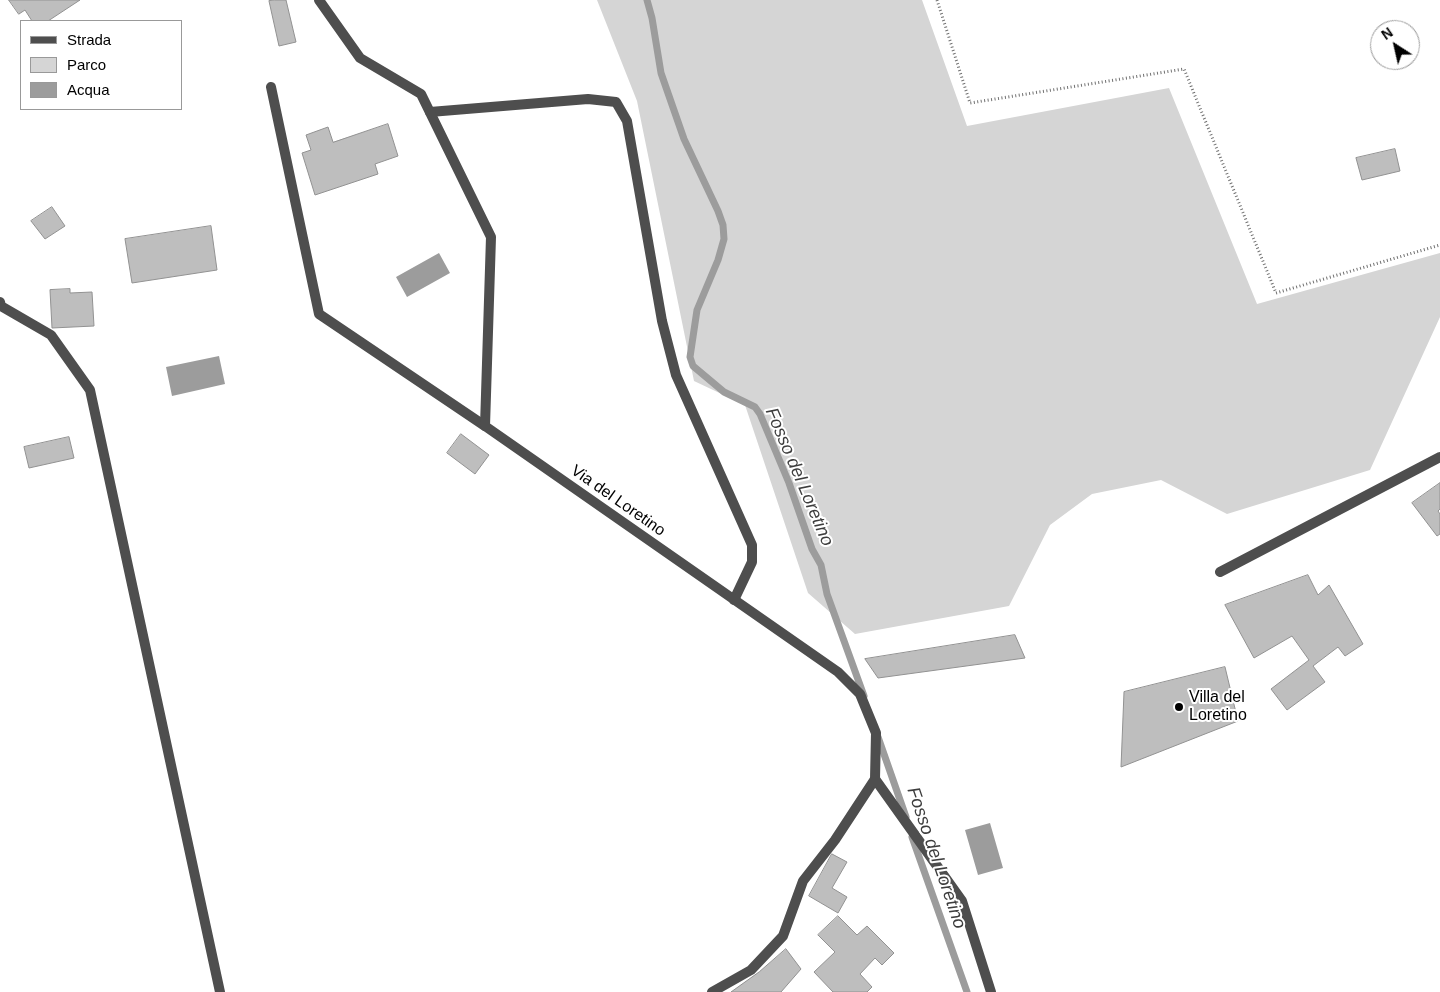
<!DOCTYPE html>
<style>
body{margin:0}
#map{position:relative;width:1440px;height:992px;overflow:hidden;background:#fff;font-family:Helvetica,sans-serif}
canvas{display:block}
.legend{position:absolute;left:20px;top:20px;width:162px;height:90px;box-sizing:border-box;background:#fff;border:1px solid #999;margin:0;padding:6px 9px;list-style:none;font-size:15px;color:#000}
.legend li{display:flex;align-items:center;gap:10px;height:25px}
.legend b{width:25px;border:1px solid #999}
.north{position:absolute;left:1370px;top:20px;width:50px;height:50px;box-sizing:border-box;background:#fff;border:1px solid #999;border-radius:50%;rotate:325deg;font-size:14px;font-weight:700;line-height:20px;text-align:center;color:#000}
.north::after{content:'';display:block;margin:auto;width:18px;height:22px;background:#000;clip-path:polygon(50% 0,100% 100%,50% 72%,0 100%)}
</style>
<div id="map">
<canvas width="1440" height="992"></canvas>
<ul class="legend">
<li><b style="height:6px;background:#4e4e4e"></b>Strada</li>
<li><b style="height:14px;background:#d5d5d5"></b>Parco</li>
<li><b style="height:14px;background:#9c9c9c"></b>Acqua</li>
</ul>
<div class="north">N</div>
</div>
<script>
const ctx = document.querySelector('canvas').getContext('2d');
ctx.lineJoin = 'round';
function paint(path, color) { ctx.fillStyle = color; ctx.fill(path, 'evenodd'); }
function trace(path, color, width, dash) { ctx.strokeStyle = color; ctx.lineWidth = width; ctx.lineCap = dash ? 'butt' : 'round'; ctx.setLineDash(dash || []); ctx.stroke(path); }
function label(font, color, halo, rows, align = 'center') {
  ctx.font = font + ' Helvetica,sans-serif'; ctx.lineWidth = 4; ctx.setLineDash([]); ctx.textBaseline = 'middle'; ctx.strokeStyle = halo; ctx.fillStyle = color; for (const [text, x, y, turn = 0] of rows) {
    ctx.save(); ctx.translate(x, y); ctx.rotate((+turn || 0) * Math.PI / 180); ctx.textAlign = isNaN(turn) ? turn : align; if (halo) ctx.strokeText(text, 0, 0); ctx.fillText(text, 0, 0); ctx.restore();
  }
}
paint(new Path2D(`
 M597,0H922L967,126L1169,88L1257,304L1440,253V317L1370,470L1227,514L1161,480L1092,494L1050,525L1009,606L855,634L808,593L745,405L694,381L637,101Z`), '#d5d5d5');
paint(new Path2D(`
 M439,253L450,273L407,297L396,277Z
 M219,356L225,384L172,396L166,367Z
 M990,823L1003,868L978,875L965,830Z`), '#9c9c9c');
trace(new Path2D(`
 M647,0L652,18L661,73L684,139L718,211L723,225L724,239L718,260L697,310L690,357L693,366L724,392L755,407L760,414L789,483L812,549L821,565L827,594L864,696
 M878,737L906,817
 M912,837L967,992`), '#9c9c9c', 7);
const building = new Path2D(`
 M9,0H80L48,21H32L25,10L19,14Z
 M275,0H286L296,42L279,46L269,1Z
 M388,124L398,156L375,164L378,174L315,195L302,153L311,150L306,135L328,127L333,142Z
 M1395,149L1400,171L1362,180L1356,158Z
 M52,207L65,226L45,239L31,221Z
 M211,226L217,270L132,283L125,239Z
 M70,289V293L92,292L94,326L52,328L50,290Z
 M461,434L489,455L475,474L447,453Z
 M69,437L74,458L29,468L24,447Z
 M1440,483V509L1438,511L1440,514V534L1437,536L1412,503Z
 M1308,575L1318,595L1329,585L1363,644L1345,656L1338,647L1313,666L1325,682L1287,710L1271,689L1309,660L1292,636L1254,658L1225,605Z
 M1015,635L1025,658L878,678L865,659Z
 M1225,667L1238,721L1121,767L1124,692Z
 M832,854L847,862L832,888L847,897L838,913L809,896Z
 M838,916L857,935L867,926L894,953L882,965L875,958L860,974L872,987L867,992H833L814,972L835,952L818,935Z
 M786,949L801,969L781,992H731L759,972Z`);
paint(building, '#bebebe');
trace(building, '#929292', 1);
trace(new Path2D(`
 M937,0L970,103L1184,69L1276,293L1440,245`), '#707070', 3, [1, 2.5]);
trace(new Path2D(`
 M271,87L319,314L485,426
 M430,112L588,99L616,102L627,121L662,321L676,375L752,545V562L734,600
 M0,302L1,306L51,335L90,390L220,992
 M1220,572L1440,457`), '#4e4e4e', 10);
trace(new Path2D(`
 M319,0L360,58L421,94L491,237L485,426L838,672L860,694L876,733L875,779L962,901L991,992
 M712,992L751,970L783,936L803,881L835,840L875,779`), '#4e4e4e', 10);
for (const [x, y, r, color] of [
 [1179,707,5,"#000"]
]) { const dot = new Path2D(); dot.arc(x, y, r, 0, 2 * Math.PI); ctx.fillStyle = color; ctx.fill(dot); trace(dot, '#fff', 2); }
label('16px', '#000', '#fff', [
 ["Via del Loretino",618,501,35]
]);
label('16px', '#000', '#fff', [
 ["Villa del",1189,698],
 ["Loretino",1189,716]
], 'left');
label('italic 18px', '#3d3d3d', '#fff', [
 ["Fosso del Loretino",799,477,67],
 ["Fosso del Loretino",936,858,71]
]);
</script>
